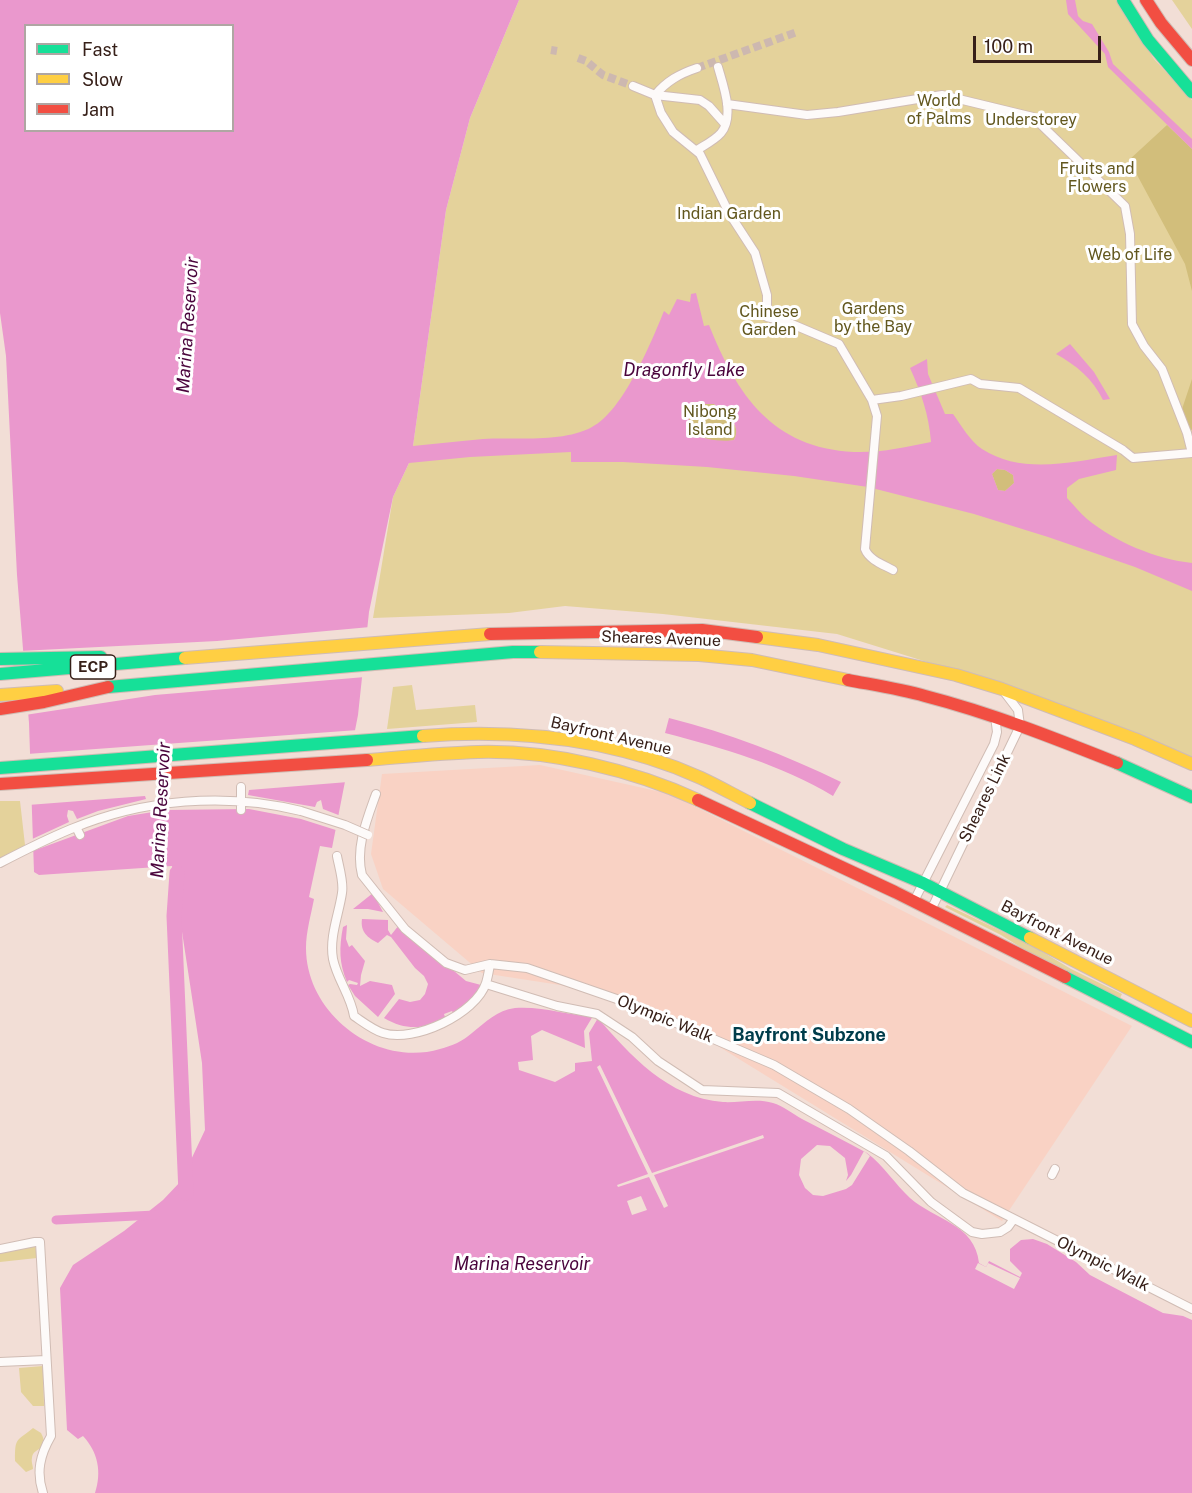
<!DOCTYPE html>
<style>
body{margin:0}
#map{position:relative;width:1192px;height:1493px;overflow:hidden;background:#f2ded6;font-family:"Public Sans",sans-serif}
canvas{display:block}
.legend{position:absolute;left:24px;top:24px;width:210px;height:108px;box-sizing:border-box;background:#fff;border:2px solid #afa6a3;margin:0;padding:8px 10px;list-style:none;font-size:18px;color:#372019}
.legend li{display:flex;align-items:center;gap:12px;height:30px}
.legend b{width:30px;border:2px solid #afa6a3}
.scale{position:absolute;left:973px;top:36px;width:128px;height:27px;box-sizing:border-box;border:3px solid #372019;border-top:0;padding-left:8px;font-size:18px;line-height:21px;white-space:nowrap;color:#372019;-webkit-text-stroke:4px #fff;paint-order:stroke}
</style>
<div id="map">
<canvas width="1192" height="1493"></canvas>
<ul class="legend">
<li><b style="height:8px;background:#16e098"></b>Fast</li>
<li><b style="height:8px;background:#ffcf43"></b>Slow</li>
<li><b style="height:8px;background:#f24e42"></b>Jam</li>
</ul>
<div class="scale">100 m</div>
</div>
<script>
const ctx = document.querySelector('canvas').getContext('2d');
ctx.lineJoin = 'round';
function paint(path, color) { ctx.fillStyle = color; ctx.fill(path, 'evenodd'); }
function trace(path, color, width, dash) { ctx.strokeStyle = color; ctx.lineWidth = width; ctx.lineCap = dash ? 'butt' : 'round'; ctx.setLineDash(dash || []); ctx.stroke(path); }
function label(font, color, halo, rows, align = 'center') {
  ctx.font = font + ' "Public Sans",sans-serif'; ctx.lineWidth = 6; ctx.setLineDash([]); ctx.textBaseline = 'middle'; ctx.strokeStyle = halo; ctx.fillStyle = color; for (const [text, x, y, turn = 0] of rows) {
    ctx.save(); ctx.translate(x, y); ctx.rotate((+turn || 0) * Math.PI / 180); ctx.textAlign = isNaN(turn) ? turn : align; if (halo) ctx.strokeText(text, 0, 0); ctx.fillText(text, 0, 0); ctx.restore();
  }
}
paint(new Path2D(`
 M540,765L670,794L1132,1026L1002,1221L661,1011L560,985L482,973L383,889L371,854L382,774Z`), '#f9d2c4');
paint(new Path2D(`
 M519,0H1116L1154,59L1192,100V762L1046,699L837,634L663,614L565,606L509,613L373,618L393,497L409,463L413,446L446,210L470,118Z
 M1172,0H1192V29Z
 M412,685L416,710L475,705L477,722L387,729L393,687Z
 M0,801H20L25,845L0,865Z
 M947,905L1036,948L1071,969L1122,994L1120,998L1033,955L1001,935L945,907Z
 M35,1244L37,1258L0,1262V1252Z
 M43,1366L44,1406H33L21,1392L19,1368Z
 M33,1428L41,1433C51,1452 33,1446 32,1458C31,1462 33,1465 33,1469L26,1472L15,1461C15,1437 16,1442 33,1428Z`), '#e4d29b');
paint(new Path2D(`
 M1167,125L1192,149V291L1185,264L1129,160Z
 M1192,379V430L1187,427L1182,409Z
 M705,404H714C724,413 743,424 734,440C719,444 695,439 687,425L690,417Z
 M997,469L1005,470L1013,475L1014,483L1005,491L998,490L992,474Z`), '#d2be7b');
paint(new Path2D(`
 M0,0H519L470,118L446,210L413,446C436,444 459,441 483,439C515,437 563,443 592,427C623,411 651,343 664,311L669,315L677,299L690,302L691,294L696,293L704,326L709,325C737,395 772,448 854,452C880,453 906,447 931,442C929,415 921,392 910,368L927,359L928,374L945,414H953C961,425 970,441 982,449C1022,475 1072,462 1117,455L1116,470L1079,479L1067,488V498C1074,505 1080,513 1087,519C1115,542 1156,559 1192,563V591L1135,567L1048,537L974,514L868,487L794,476L707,467L623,462H571V452L470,457L409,463L393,497L369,612L358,715L332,848L320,846L309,897L314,899C311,915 306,932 306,948C306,1014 377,1068 440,1049C452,1046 463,1041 472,1033C486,1022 497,1010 515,1008C543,1006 569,1016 596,1016C630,1055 668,1098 723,1102C739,1103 757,1098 773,1103C783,1106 793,1114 802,1119C824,1130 846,1142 867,1153C884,1166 895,1184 910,1198C935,1220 975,1224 979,1263L986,1267L989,1261L1020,1277L1022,1273L1010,1261V1249L1021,1240L1033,1239L1047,1244L1076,1262L1090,1275L1111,1286L1163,1313L1183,1316L1192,1320V1493H95C102,1472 98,1452 83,1436L78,1439L67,1430L60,1288L73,1265L124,1231L163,1200L181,1181L205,1130L202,1063L172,866L39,875L34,872L29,723L17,575L6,356L0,313ZM26,26H232V130H26ZM705,404H714C724,413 743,424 734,440C724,442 702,440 693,433C691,432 688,427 687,425L690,416ZM997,469L1005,470L1013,475L1014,483L1005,491L998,490L992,474Z
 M1066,0H1075L1078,16L1083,21L1092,24L1109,52L1113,64L1192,139V149L1108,67L1105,54L1068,14Z
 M1070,344L1094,372L1110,399L1103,400C1093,379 1076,365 1056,354Z
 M669,718C729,733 785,755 841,782L833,796C782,765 722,748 665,733Z
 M373,893L383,912L368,909H353Z
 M362,919L388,920V930L391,935L399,925L466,981L481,985L472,1000L454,1015L452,1011L444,1014L445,1017L450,1015C428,1029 408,1032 384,1018L399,999L410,1002L420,1000L425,994L428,984L424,976L415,968L391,937L387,935L378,943C368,938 360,932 362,919Z
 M347,925L346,939L349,947L352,945L365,961L361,975L360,986L370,981L392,985L395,994L378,1017L355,996L348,985L350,984L357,985L358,983L349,980L347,982C339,963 339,948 343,927Z`), '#ea98cd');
paint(new Path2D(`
 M370,627L365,677L155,695L25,715L20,651L217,641Z
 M358,730L348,782L249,790L248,795L315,807L317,802L321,800L323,809L341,816L339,831L301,819L249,809L165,810L128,816L30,852V840L69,822L67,816L68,810L73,811L77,819L98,811L146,799L145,796L28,805L27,754Z
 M593,1016L598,1018L589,1033L592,1061L575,1063V1071L555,1082L519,1070L518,1062L533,1060L531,1036L542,1030L585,1048L584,1031Z
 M600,1065L652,1173L763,1135L764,1138L654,1175L668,1206L664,1208L649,1177L618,1187L617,1185L648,1174L597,1067Z
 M817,1145L830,1146L845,1158L848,1175L846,1181L851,1175L864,1151L870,1156L852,1185L846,1189L823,1196L813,1195L805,1188L799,1175L801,1159Z
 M641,1196L647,1210L632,1215L627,1201Z
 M978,1263L986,1267L988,1263L1020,1278L1014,1289L975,1269Z`), '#f2ded6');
trace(new Path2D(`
 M56,1220L155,1215`), '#ea98cd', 9);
trace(new Path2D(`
 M177,873L174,916L186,1193`), '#ea98cd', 15);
trace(new Path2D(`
 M551,50L557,51
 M578,58L586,61L603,75L633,86
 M697,68L797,32`), '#cdb8b0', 8, [8, 4]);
const street = new Path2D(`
 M633,86L655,95L700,100L709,106L725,124
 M655,95L661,113L673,132L700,154L729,213L755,253L767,295V317L787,322L839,344L872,400L901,396L971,379L980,384L1019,388L1123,450L1133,458L1192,453
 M655,95C667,81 679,74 697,68
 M727,104L807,115L838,112L942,95L1033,117L1125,206L1130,234L1132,324L1144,346L1162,369L1187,433L1192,453
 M697,150C705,145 715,140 721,133C735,116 723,85 718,67
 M872,400L877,416L865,549C869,560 884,565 893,570
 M376,794C367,819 355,848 362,875L405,929L446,963L465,970L490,964L527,968L634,1005L774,1065L849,1109L909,1151L963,1193L1192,1309
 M241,810V787
 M76,827L80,835
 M337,856C339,867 344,882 342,893C339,914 329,937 333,959C337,979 351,996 354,1016C363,1022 373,1030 383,1033C414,1043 476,1014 486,983C488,977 489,970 490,964
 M0,863C23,851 47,839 71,829C143,799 226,792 301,811
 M914,901L994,744L997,732L995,716
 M931,910L1020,726L1018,710L1002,689
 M486,984L557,1006L597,1014L632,1037L658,1061L702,1090L778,1093L886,1156L931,1202L972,1232L982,1234L1000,1232L1008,1227L1013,1220
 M1052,1175L1055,1169
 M0,1249L35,1242H40L51,1436C40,1455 36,1472 43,1493
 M0,1362L46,1360`);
const fast = new Path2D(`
 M1123,0L1148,40L1192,92
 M0,659L101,657
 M0,674L185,658
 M108,687L513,652H540
 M1117,763L1192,797
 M0,768L423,736
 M750,803L843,849L923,883L1030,938
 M1065,977L1192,1042`);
const slow = new Path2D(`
 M757,637L818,645L956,675L1002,689L1135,739L1192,764
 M540,652L699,655L752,660L848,680
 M185,658L490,634
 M0,695L57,691
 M423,736C516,729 614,739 701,778C718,786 734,795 750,803
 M367,760C404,757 441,753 478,752C550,750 633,770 698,800
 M1030,938L1192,1021`);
const jam = new Path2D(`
 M1146,0L1161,23L1192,60
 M490,634L702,630L757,637
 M848,680C874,685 900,689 925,696C991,713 1054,738 1117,763
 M0,709L44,702L108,687
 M0,784L367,760
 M698,800L895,892L1065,977`);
trace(street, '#d0bcb4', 10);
trace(fast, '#d0bcb4', 14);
trace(slow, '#d0bcb4', 14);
trace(jam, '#d0bcb4', 14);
trace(street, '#fdfaf9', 8);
trace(fast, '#16e098', 12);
trace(slow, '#ffcf43', 12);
trace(jam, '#f24e42', 12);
const streetBridge = new Path2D(`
 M301,811L345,825L368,835`);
trace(streetBridge, '#d0bcb4', 10, []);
trace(streetBridge, '#fdfaf9', 8);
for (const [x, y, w] of [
 [93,667,45]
]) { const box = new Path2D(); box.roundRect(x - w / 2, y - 12, w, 24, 4.5); ctx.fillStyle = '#fff'; ctx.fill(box); trace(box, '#372019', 1.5); }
label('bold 15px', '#372019', null, [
 ["ECP",93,667]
]);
label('16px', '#62571e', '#fff', [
 ["World",939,101],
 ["of Palms",939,119],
 ["Understorey",1031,120],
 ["Fruits and",1097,169],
 ["Flowers",1097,187],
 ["Indian Garden",729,214],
 ["Web of Life",1130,255],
 ["Gardens",873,309],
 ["by the Bay",873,327],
 ["Chinese",769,312],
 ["Garden",769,330],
 ["Nibong",710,412],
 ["Island",710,430]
]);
label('16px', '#372019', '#fff', [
 ["Sheares Avenue",661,639,2],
 ["Bayfront Avenue",611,736,13],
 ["Sheares Link",985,798,-64],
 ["Bayfront Avenue",1057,933,27],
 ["Olympic Walk",665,1019,22],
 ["Olympic Walk",1103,1264,27]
]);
label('italic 18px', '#4a043c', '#fff', [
 ["Marina Reservoir",188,325,-86],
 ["Dragonfly Lake",684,370],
 ["Marina Reservoir",161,810,-87],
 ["Marina Reservoir",522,1264]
]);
label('bold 18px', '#003d4b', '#fff', [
 ["Bayfront Subzone",809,1035]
]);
</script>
